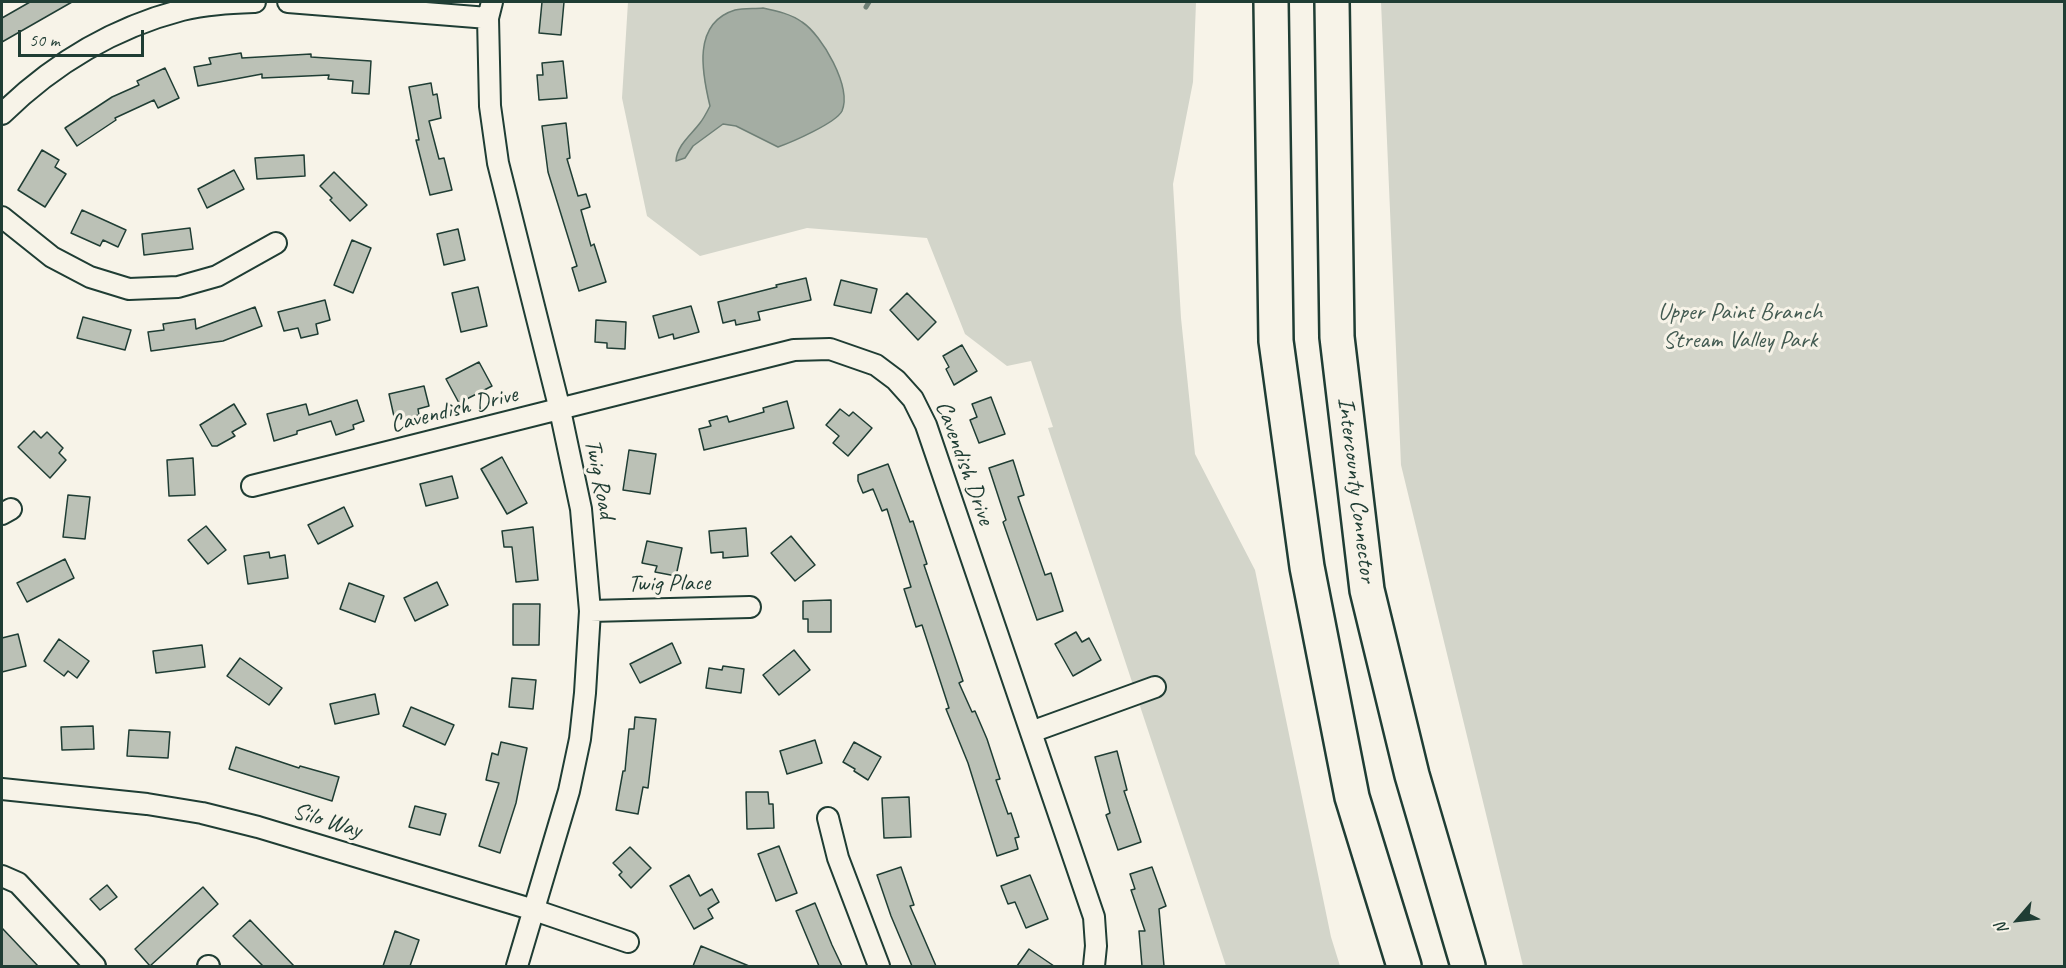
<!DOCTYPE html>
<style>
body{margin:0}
#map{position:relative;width:2066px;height:968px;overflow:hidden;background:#f7f3e8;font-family:Caveat,sans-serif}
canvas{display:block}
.frame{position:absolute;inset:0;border:3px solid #1f3d34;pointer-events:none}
.north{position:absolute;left:1988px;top:890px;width:60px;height:60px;-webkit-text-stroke:4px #f7f3e8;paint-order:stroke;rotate:242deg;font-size:16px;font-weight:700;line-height:24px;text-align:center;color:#1f3d34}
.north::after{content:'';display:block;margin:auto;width:21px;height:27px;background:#1f3d34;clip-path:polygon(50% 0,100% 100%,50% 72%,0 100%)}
.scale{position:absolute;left:18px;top:30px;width:126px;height:27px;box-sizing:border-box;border:3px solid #1f3d34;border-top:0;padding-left:8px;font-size:18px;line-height:21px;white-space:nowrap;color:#1f3d34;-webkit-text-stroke:4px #f7f3e8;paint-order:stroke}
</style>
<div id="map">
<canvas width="2066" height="968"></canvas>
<div class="frame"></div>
<div class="north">N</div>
<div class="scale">50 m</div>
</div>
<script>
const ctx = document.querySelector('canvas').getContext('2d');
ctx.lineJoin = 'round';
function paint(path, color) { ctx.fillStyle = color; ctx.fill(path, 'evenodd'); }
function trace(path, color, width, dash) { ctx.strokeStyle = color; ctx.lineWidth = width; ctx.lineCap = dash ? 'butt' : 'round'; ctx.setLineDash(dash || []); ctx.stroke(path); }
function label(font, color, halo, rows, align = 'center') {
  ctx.font = font + ' Caveat,sans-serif'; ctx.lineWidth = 6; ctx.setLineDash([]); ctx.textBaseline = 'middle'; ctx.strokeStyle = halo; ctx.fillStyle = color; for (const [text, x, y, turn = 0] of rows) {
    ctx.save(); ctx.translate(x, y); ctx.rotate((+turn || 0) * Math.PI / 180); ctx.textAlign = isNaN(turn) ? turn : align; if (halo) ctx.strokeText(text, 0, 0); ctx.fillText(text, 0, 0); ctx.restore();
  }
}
paint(new Path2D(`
 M628,2H1196L1193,82L1173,184L1181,318L1195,454L1255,570L1331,937L1340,966H1226L1048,428L1053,427L1031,361L1007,366L965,334L927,238L807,228L700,256L647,216L622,98Z
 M1381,2H2064V966H1523L1401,465Z`), '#d3d5ca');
const water = new Path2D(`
 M763,8C777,11 791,14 802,22C822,35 852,87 842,111C836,123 792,142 778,147L736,126L723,124L693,146L685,158L676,161C677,145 691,135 700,123C704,118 707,112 710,106C702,73 692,23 735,10C744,8 755,9 763,8Z`);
paint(water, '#a4ada3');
trace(water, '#6f8077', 1.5);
trace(new Path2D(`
 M866,7L869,2`), '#6f8077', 5);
const building = new Path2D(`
 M30,2H72L2,42V18Z
 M542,2H564L561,35L539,33Z
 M241,53L242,58L311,54V57L371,61L369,94L352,93L353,81L328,79L329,75L262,78V74L198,86L194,67L211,64L209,58Z
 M563,61L567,98L539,100L537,75H543L542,63Z
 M165,68L179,98L158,108L154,100L115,118L116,120L77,146L65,128L112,97L139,85L137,81Z
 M431,83L433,95L437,94L441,118L429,121L439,159L444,158L452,190L430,195L416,140H419L409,87Z
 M566,123L570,158L567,159L578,196L586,194L590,207L581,210L591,246L594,244L606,282L579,291L572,268L577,266L548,172L542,126Z
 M42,150L59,160L55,167L66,174L45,207L18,190Z
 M304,155L305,176L257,179L255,158Z
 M234,170L244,189L207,208L198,189Z
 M334,172L367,205L350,221L330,200L332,198L320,186Z
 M82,210L126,230L118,247L103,240L100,246L71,233Z
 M190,228L193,249L144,255L142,234Z
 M458,229L465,260L444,265L437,234Z
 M352,240L371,248L353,293L334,285Z
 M806,278L811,300L758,312L760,320L736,325L735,320L723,323L718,302L777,287L776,285Z
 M841,280L877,289L871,313L834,305Z
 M478,287L487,326L461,332L452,293Z
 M907,293L936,322L918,340L890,310Z
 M325,300L330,320L316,324L318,334L301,338L298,328L284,331L278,312Z
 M691,306L699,332L674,339L673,334L659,338L653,316Z
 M255,307L262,326L223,341L151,351L148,332L164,330L163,324L195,319L196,329Z
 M83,317L131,330L125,350L77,338Z
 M596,320L626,322L625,349L607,348V343L595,342Z
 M962,345L977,371L954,385L946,369L949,367L943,356Z
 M479,362L492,386L459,403L446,379Z
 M424,386L429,406L418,409L419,415L395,421L389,394Z
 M991,397L1005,434L979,443L970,420L977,417L972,404Z
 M357,400L364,421L353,425L354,429L336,435L331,421L297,431V434L274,441L267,414L306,404L309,415Z
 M787,401L794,428L704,450L699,429L711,426L709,421L727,416L729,422L764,412L763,408Z
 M234,404L246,424L232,432L235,436L217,446H212L200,425Z
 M840,409L849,416L853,412L872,428L848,456L833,443L839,436L826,425Z
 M34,431L41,438L47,432L63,448L59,453L66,460L50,478L18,447Z
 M629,450L656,454L650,494L623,490Z
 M502,457L527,503L507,514L481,469Z
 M193,458L195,495L169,496L167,460Z
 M1013,460L1024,495L1018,497L1045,575L1051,573L1063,611L1037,620L1003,522L1006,520L989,468Z
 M888,464L910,522L913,521L927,564L924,565L963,681L959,683L972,712L975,711L987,739L1000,779L996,780L1008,814L1011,813L1019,837L1015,838L1018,849L997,856L968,763L946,709L949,708L922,625L916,627L904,589L911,587L887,509L882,511L873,489L863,493L858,481V475Z
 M452,476L458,498L426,506L420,484Z
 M68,495L90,497L85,539L63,537Z
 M344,507L353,526L318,544L308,525Z
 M206,526L226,550L208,564L188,540Z
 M533,527L538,580L516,582L512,547H504L502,531Z
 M746,528L748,556L723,558V552L711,553L709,531Z
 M791,536L815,565L795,581L771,553Z
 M647,541L682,548L676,576L655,572L657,566L642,563Z
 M269,552L270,558L285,555L288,578L248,584L244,556Z
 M65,559L74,578L27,602L17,583Z
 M437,582L448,605L415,621L404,598Z
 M349,583L384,596L375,622L340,609Z
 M831,600V632H808V619H803V601Z
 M513,604H540L539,645H513Z
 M1076,632L1082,642L1089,638L1101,660L1073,676L1055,644Z
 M18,634L26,666L2,672V638Z
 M59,639L89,661L77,678L68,671L64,676L44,661Z
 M672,643L681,663L640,683L630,664Z
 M202,645L205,667L156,673L153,651Z
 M794,650L810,670L779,695L763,675Z
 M240,658L282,688L269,705L227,676Z
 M723,666L744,669L741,693L706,688L709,668L722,670Z
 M512,678L536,680L533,709L509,707Z
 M375,694L379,714L335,724L330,704Z
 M411,707L454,725L445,745L403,726Z
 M635,717L656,719L648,788L643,787L638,814L616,810L623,771H625L629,729H634Z
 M93,726L94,749L62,750L61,727Z
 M129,730L170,732L168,758L127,756Z
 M815,740L822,763L787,774L780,751Z
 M501,742L527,748L516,803L500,853L479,846L499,783L486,780L492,753L498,755Z
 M854,742L881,757L868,780L854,771L855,769L843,762Z
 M236,747L299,768L300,766L339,777L332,801L229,769Z
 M1117,751L1127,790L1124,791L1141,842L1118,850L1106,815L1110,813L1095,757Z
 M746,792H768L769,804H773L774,828L747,829Z
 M909,797L911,837L884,838L882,798Z
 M415,806L446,814L440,835L409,827Z
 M779,846L797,893L776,901L758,854Z
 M630,847L651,868L631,888L619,875L622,872L613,863Z
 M901,867L914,905L910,906L936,966H912L891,916L877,875Z
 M1152,867L1166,906L1159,909L1164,966H1142L1139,931H1145L1131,890L1135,889L1130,874Z
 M689,875L700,896L712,889L719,902L708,909L713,918L694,929L670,886Z
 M1030,875L1048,919L1026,928L1015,902L1008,904L1001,886Z
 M107,885L117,897L100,910L90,899Z
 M203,887L218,904L150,966L135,949Z
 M815,903L832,945L842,966H819L796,911Z
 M250,920L294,966H263L233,936Z
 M2,928L38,966H2Z
 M395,931L419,940L410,966H383Z
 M701,946L749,966H693Z
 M1029,949L1054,966H1017Z`);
paint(building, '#bbc1b6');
trace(building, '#1f3d34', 1.5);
const street = new Path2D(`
 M288,2L488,18
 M492,2L488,18L490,106L498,163L560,410L581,509L590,611L585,693L580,739L569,791L517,966
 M2,114C52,65 113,28 182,10C205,4 231,3 255,2
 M2,217L52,257L90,277L129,289L178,287L217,276L276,243
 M252,486L794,350L830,349L876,365L896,380L913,399L926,425L1094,917L1096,946L1094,966
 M2,514L11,509
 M590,611L750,607
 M1031,732L1155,687
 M2,789L147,804L202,813L258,827L534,910L628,942
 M828,818L838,858L879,966
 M2,876L18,883L95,966
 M208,966H209`);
const highway = new Path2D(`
 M1271,2L1276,341L1307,567L1352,797L1404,966
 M1332,2L1337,337L1367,590L1412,775L1468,966`);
trace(street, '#1f3d34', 24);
trace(highway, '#1f3d34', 38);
trace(street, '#f7f3e8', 20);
trace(highway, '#f7f3e8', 33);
label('24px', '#435b52', '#f7f3e8', [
 ["Upper Paint Branch",1740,313],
 ["Stream Valley Park",1740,341]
]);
label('24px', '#1f3d34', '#f7f3e8', [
 ["Cavendish Drive",454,410,-14],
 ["Cavendish Drive",964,463,70],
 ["Twig Road",599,479,79],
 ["Intercounty Connector",1356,490,83],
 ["Twig Place",669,584,-1],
 ["Silo Way",327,821,17]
]);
</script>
